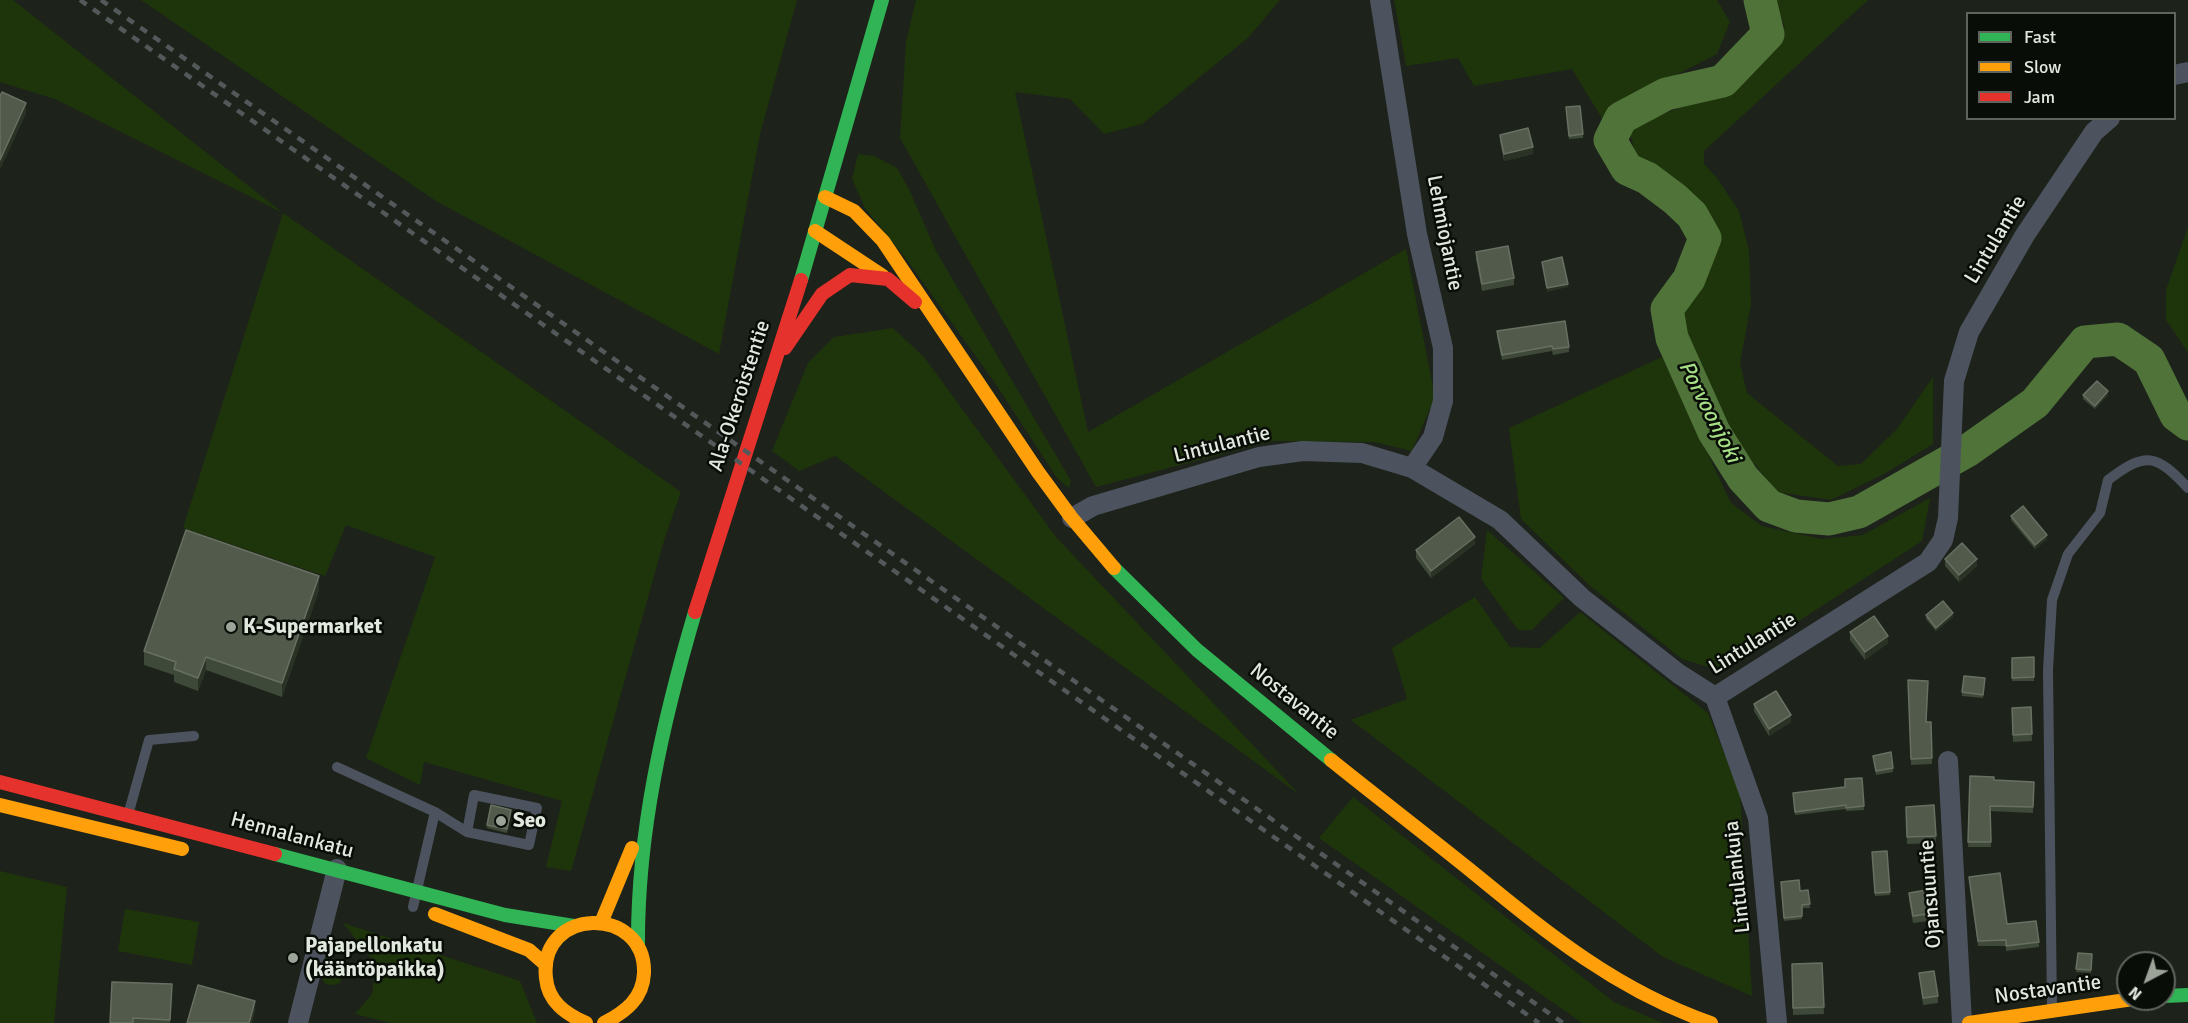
<!DOCTYPE html>
<meta charset="utf-8">
<style>
body{margin:0}
#map{position:relative;width:2188px;height:1023px;overflow:hidden;background:#1d221a;font-family:Signika,sans-serif}
canvas{display:block}
.legend{position:absolute;left:1966px;top:12px;width:210px;height:108px;box-sizing:border-box;background:#090d07;border:2px solid #5f655d;margin:0;padding:8px 10px;list-style:none;font-size:18px;color:#e1e8dd}
.legend li{display:flex;align-items:center;gap:12px;height:30px}
.legend b{width:30px;border:2px solid #5f655d}
.north{position:absolute;left:2116px;top:951px;width:60px;height:60px;box-sizing:border-box;background:#090d07;border:2px solid #5f655d;border-radius:50%;rotate:221deg;font-size:16px;font-weight:700;line-height:24px;text-align:center;color:#e1e8dd}
.north::after{content:'';display:block;margin:auto;width:21px;height:27px;background:#9ca399;clip-path:polygon(50% 0,100% 100%,50% 72%,0 100%)}
</style>
<div id="map">
<canvas width="2188" height="1023"></canvas>
<ul class="legend">
<li><b style="height:8px;background:#30b455"></b>Fast</li>
<li><b style="height:8px;background:#ff9f0a"></b>Slow</li>
<li><b style="height:8px;background:#e5322d"></b>Jam</li>
</ul>
<div class="north">N</div>
</div>
<script>
const ctx = document.querySelector('canvas').getContext('2d');
ctx.lineJoin = 'round';
function paint(path, color) { ctx.fillStyle = color; ctx.fill(path, 'evenodd'); }
function trace(path, color, width, dash) { ctx.strokeStyle = color; ctx.lineWidth = width; ctx.lineCap = dash ? 'butt' : 'round'; ctx.setLineDash(dash || []); ctx.stroke(path); }
function label(font, color, halo, rows, align = 'center') {
  ctx.font = font + ' Signika,sans-serif'; ctx.lineWidth = 5; ctx.setLineDash([]); ctx.textBaseline = 'middle'; ctx.strokeStyle = halo; ctx.fillStyle = color; for (const [text, x, y, turn = 0] of rows) {
    ctx.save(); ctx.translate(x, y); ctx.rotate((+turn || 0) * Math.PI / 180); ctx.textAlign = isNaN(turn) ? turn : align; if (halo) ctx.strokeText(text, 0, 0); ctx.fillText(text, 0, 0); ctx.restore();
  }
}
paint(new Path2D(`
 M0,0H13L283,213L681,492L665,537L571,871L546,867L562,801L424,762L420,785L366,758L435,557L346,525L325,576L183,528L283,213L55,99L0,82Z
 M141,0H797L760,134L719,354L436,201Z
 M916,0H1280L1248,38L1142,124L1104,134L1070,99L1015,92L1088,432L1406,249L1435,397L1412,451L1374,442L1272,441L1096,487L900,138L906,42Z
 M1394,0H1717L1730,22L1717,54L1629,99L1603,120L1572,69L1474,86L1458,58L1406,66Z
 M1774,0H1868L1704,151V164L1717,178L1739,211L1749,251L1751,304L1740,363L1747,393L1838,466L1861,464L1897,429L1933,377V444L1884,474L1831,500L1777,492L1725,427L1686,330L1683,312L1699,293L1717,238L1702,204L1637,162L1629,127L1721,92L1785,27Z
 M858,154L874,156L897,168L909,189L936,251L1071,481L1069,488L1057,478L995,383L907,260L865,208L852,179Z
 M2188,178V351H2187L2166,320V290L2188,227Z
 M893,328L924,357L1056,537L1300,795L835,456L799,471L772,451L808,363L834,337Z
 M1662,357L1731,503L1762,526L1822,539L1863,535L1930,498L1922,541L1722,671L1682,659L1589,585L1521,519L1509,428Z
 M1487,530L1564,598L1532,630H1518L1481,579Z
 M1475,597L1510,647L1540,648L1580,612L1708,713L1740,792L1752,996L1663,957L1351,720L1407,699L1392,648Z
 M1353,797L1614,1002L1663,1023H1582L1319,838Z
 M0,871L67,887L54,1023H0Z
 M125,909L199,922L192,965L118,951Z
 M343,923L520,981L537,1023H390L355,1014L372,994L376,964Z
 M326,954H330L341,971L340,983C315,992 322,967 326,954Z`), '#1e350c');
trace(new Path2D(`
 M1760,0L1768,34L1723,81L1666,94L1621,118L1610,140L1627,169L1647,178L1675,199L1692,215L1705,238L1689,279L1667,309L1672,338L1714,432L1743,478L1769,506L1796,516L1829,519L1859,512L1967,451L2035,403L2085,342L2118,339L2149,360L2176,415L2188,424`), '#4f7339', 33);
trace(new Path2D(`
 M337,767L435,812L467,832L529,845L537,808L474,795L467,832
 M128,815L149,740L194,736
 M413,907L435,812
 M2052,1010L2048,670L2052,600L2068,554L2100,513L2108,480C2146,451 2156,454 2188,488`), '#4c535e', 10);
trace(new Path2D(`
 M1380,0L1417,234L1443,348V401L1433,437L1412,468
 M2174,75L2188,72
 M1072,518L1093,506L1259,457L1303,451L1362,453L1412,468L1500,520L1582,598L1679,674L1715,697L1928,562L1943,540L1948,518L1954,381L1969,332L2025,235L2094,132L2110,118
 M1715,697L1758,818L1777,1023
 M1948,761L1962,1023
 M298,1023L337,869`), '#4c535e', 20);
trace(new Path2D(`
 M801,280L882,0
 M1114,568L1197,650L1331,760
 M275,854L505,915L574,926
 M638,947C637,833 663,721 695,612
 M2164,996L2188,995`), '#30b455', 14);
trace(new Path2D(`
 M825,197L854,211L883,241L1038,472L1071,517L1114,568
 M815,231L883,276
 M1331,760C1377,797 1424,833 1470,870C1547,933 1616,990 1711,1023
 M0,805L182,849
 M435,914L529,950L545,964
 M601,923L632,848
 M586,1023C566,1014 548,1002 546,978C538,906 646,905 644,973C643,999 625,1012 604,1023
 M1969,1023L2133,999`), '#ff9f0a', 14);
trace(new Path2D(`
 M785,348L822,294L850,275L888,279L915,302
 M695,612L801,280
 M0,782L275,854`), '#e5322d', 14);
trace(new Path2D(`
 M80,0L1539,1023
 M101,0L1563,1023`), '#53595a', 4.5, [8, 8]);
paint(new Path2D(`
 M1566,111L1583,134V138L1569,139Z
 M1500,135L1533,154L1504,161L1500,142Z
 M1476,252L1514,278V285L1482,291L1476,259Z
 M1497,331L1569,347V352L1553,355L1552,351L1502,360L1497,337Z
 M2083,395H2108L2095,409L2083,399Z
 M2011,516L2047,539L2035,549L2011,520Z
 M1475,544L1431,578L1416,558V550Z
 M1945,559L1977,566L1959,582L1945,566Z
 M319,590L282,697L206,670L198,691L174,682V675L144,665V651Z
 M1926,615L1953,617L1936,631L1926,619Z
 M1850,632L1888,643L1865,660L1850,640Z
 M2034,657V681H2012V658Z
 M1908,680L1926,722H1931L1932,764L1911,765Z
 M1985,682L1983,698L1962,696V692Z
 M1754,704L1791,722L1769,736L1754,711Z
 M2031,707L2032,741L2013,742L2012,708Z
 M1873,756L1893,768V772L1876,775Z
 M1970,776L1994,780L2034,782L2033,813L1990,811L1991,847H1968Z
 M1862,778L1864,810L1846,811V809L1795,815L1793,797L1845,787Z
 M1934,805L1936,843L1907,844L1906,807Z
 M511,813L507,833L487,828V825Z
 M1887,851L1890,895L1875,896L1872,852Z
 M1969,877L2007,924L2039,942V947L2006,951V946H1978Z
 M1781,885L1800,891L1808,890L1810,908H1802V919L1784,921Z
 M1909,893L1936,913V920L1913,923L1909,900Z
 M2078,953L2092,954L2091,973L2076,972Z
 M1822,963L1824,1014L1793,1015L1792,964Z
 M1919,973L1938,996V1003L1923,1005Z
 M172,995L170,1023H110Z`), '#3f4939');
paint(new Path2D(`
 M26,103V114L0,170V160Z
 M1533,147V154L1504,161V154Z
 M1568,284V287L1547,292V288Z
 M2108,391V395L2095,409V406Z
 M2047,535V539L2035,549V545Z
 M1475,537V544L1431,578V571Z
 M1977,559V566L1959,582V575Z
 M319,576V590L282,697V683Z
 M1953,613V617L1936,631V628Z
 M1888,636V643L1865,660V652Z
 M206,657V670L198,691V678Z
 M1791,715V722L1769,736V729Z
 M255,1001V1012L252,1023H249Z`), '#2a3225');
const building = new Path2D(`
 M2,92L26,103L0,160V96Z
 M1580,106L1583,134L1569,136L1566,107Z
 M1528,128L1533,147L1504,154L1500,135Z
 M1508,246L1514,278L1482,284L1476,252Z
 M1562,257L1568,284L1547,288L1542,262Z
 M1565,321L1569,347L1553,349L1552,346L1502,355L1497,331Z
 M2097,381L2108,391L2095,406L2083,395Z
 M2023,506L2047,535L2035,545L2011,516Z
 M1459,517L1475,537L1431,571L1416,550Z
 M186,530L319,576L282,683L206,657L198,678L174,669L176,662L144,651Z
 M1962,543L1977,559L1959,575L1945,559Z
 M1943,601L1953,613L1936,628L1926,615Z
 M1874,616L1888,636L1865,652L1850,632Z
 M2034,657V677L2012,678V658Z
 M1964,676L1985,678L1983,695L1962,692Z
 M1908,680L1928,681L1926,722H1931L1932,758L1911,759Z
 M1776,691L1791,715L1769,729L1754,704Z
 M2031,707L2032,734L2013,735L2012,708Z
 M1891,752L1893,768L1876,771L1873,756Z
 M1970,776L1994,777V780L2034,782L2033,807L1990,806L1991,842H1968Z
 M1862,778L1864,806L1846,808V805L1795,812L1793,793L1845,787V779Z
 M491,805L511,810L507,829L487,825Z
 M1934,805L1936,836L1907,837L1906,807Z
 M1887,851L1890,892L1875,893L1872,852Z
 M2000,873L2007,924L2036,921L2039,942L2006,946V940L1978,941L1969,877Z
 M1799,880L1800,891L1808,890L1810,904L1802,905V916L1784,918L1781,882Z
 M1932,889L1936,913L1913,916L1909,893Z
 M2078,953L2092,954L2091,970L2076,969Z
 M1822,963L1824,1007L1793,1008L1792,964Z
 M1934,971L1938,996L1923,998L1919,973Z
 M112,982L172,984L170,1020L133,1018V1023H110Z
 M198,985L255,1001L249,1023H187Z`);
paint(building, '#515a4b');
trace(building, '#677062', 1.5);
for (const [x, y, r, color] of [
 [231,627,6,"#9ca399"],
 [501,821,6,"#9ca399"],
 [293,958,6,"#9ca399"]
]) { const dot = new Path2D(); dot.arc(x, y, r, 0, 2 * Math.PI); ctx.fillStyle = color; ctx.fill(dot); trace(dot, '#090d07', 2); }
label('21px', '#e1e8dd', '#090d07', [
 ["Lehmiojantie",1444,233,79],
 ["Lintulantie",1996,240,-59],
 ["Ala-Okeroistentie",740,396,-72],
 ["Lintulantie",1222,445,-14],
 ["Lintulantie",1753,644,-32],
 ["Nostavantie",1294,702,39],
 ["Hennalankatu",292,836,15],
 ["Lintulankuja",1738,877,-96],
 ["Ojansuuntie",1931,894,-94],
 ["Nostavantie",2048,990,-8]
]);
label('bold 21px', '#e1e8dd', '#090d07', [
 ["K-Supermarket",243,627],
 ["Seo",513,821],
 ["Pajapellonkatu",305,946],
 ["(kääntöpaikka)",305,970]
], 'left');
label('italic 22px', '#a6de85', '#090d07', [
 ["Porvoonjoki",1709,412,63]
]);
</script>
